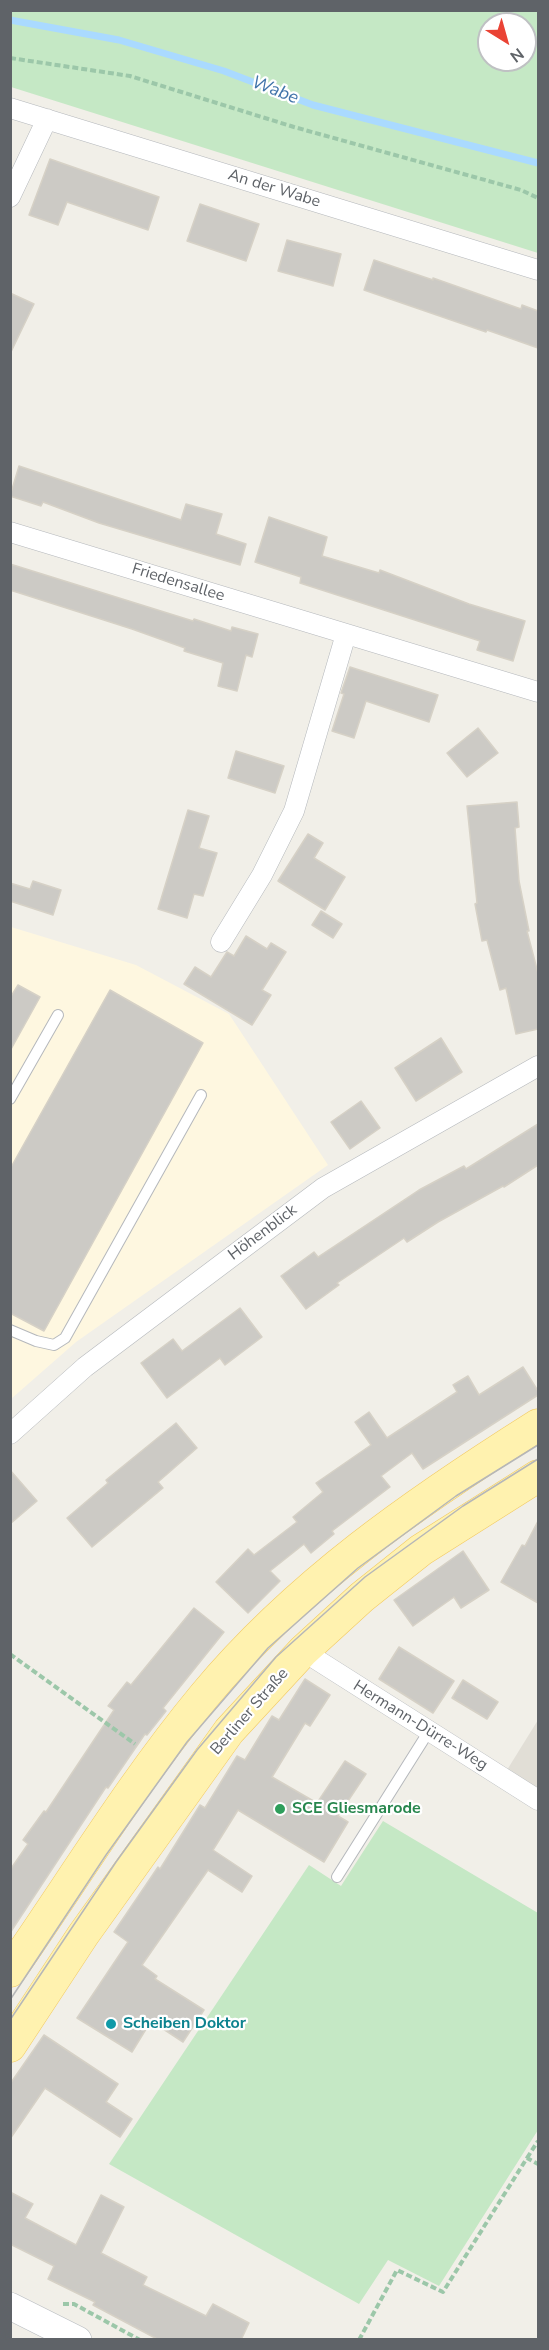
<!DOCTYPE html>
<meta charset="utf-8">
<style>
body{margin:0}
#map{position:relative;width:549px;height:2350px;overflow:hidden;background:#f1efe8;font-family:"Nunito Sans",sans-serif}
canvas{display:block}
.frame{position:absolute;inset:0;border:12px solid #5f6368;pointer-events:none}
.north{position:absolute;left:477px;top:12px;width:60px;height:60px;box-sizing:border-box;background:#fff;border:2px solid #bfc1c3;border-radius:50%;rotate:143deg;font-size:16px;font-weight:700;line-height:24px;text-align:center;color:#5f6368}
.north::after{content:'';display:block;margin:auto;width:21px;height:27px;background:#ea4335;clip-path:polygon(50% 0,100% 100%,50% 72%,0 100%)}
</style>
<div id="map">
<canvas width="549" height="2350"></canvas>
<div class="frame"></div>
<div class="north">N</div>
</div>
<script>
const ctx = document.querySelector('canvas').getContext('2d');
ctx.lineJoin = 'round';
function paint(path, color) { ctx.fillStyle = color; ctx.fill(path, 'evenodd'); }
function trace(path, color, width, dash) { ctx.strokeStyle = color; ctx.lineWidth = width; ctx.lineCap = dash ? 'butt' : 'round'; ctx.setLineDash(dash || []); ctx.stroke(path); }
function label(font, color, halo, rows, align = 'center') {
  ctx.font = font + ' "Nunito Sans",sans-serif'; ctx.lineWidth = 4.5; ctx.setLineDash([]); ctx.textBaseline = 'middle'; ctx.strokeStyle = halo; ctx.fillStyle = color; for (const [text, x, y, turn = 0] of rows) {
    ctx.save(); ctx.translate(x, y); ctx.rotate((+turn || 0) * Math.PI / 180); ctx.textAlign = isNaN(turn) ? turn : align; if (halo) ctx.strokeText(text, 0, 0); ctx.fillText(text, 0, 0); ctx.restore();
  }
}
paint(new Path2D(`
 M11,927L136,965L229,1014L328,1165L76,1342L11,1399Z`), '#fef7e0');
paint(new Path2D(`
 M538,1720V1790L507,1770Z`), '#e1ded6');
paint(new Path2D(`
 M10,11H538V253L11,87ZM489,24H525V60H489Z
 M383,1821L538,1913V2130L439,2286L388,2260L359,2304L109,2164L309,1865L341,1886Z`), '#c5e8c5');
trace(new Path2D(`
 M10,20L119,40L224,71L313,105L538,163`), '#aadaff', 7);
const building = new Path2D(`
 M50,159L159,197L148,230L67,202L58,225L29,215Z
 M200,204L259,224L246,261L187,241Z
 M287,240L341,254L333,286L278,271Z
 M374,260L433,280V278L521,309L522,305L538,311V348L487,330L486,332L364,290Z
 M10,293L34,304L10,354Z
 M19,466L181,520L186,504L222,514L216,534L246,544L240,565L99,523L43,502L41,506L10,496Z
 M269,517L327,537L322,556L379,573L380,570L469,604L525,621L513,661L477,650L480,641L300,583L301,577L255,562Z
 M10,564L193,621L194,619L231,631L232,627L258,634L252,657L246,655L237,691L218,686L223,663L184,651L185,648L132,629L10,590Z
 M350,667L438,695L429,722L366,701L354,738L332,731L344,694L341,693Z
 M478,728L498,753L467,777L447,753Z
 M236,751L284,766L275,793L228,778Z
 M517,802L519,827L515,828L519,881L529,931H527L538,973V1029L516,1034L506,988L500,990L487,940L482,941L475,904L477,903L467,806Z
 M188,810L209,816L199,848L217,853L203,896L194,894L187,918L158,909Z
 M308,834L323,843L314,858L345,877L325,910L278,881Z
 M33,881L61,890L53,915L10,901V883L30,889Z
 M321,911L342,924L333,938L312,925Z
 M246,936L267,949L271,943L286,952L262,990L271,995L252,1025L184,984L195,967L211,977L227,952L234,956Z
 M18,985L40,997L10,1051V998Z
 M110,990L203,1043L44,1331L10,1313V1169Z
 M441,1038L462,1072L416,1101L395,1068Z
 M361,1101L380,1128L350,1149L331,1122Z
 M538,1124V1165L504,1187L503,1186L438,1222L407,1242L404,1238L337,1283L339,1285L306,1309L281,1276L314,1252L318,1257L419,1190L464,1166L466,1169Z
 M240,1308L262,1337L225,1365L220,1358L167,1398L141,1363L173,1339L182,1351Z
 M523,1367L538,1391V1395L423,1469L412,1453L381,1476L390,1487L332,1531L334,1534L311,1553L304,1544L270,1571L280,1581L248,1613L216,1582L248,1549L254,1555L297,1522L293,1517L323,1492L316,1483L371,1445L355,1422L369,1412L387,1438L457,1392L453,1385L468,1376L479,1395Z
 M176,1423L197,1448L158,1482L163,1488L92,1547L67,1518L108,1483L106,1480Z
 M10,1470L37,1501L10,1524Z
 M538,1521V1603L501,1582L522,1545L525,1546Z
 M463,1551L489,1590L461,1608L454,1597L413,1626L394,1600Z
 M194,1608L224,1632L163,1708L166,1711L147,1735L145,1734L108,1788L106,1787L10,1933V1870L28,1844L23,1840L44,1811L46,1812L114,1710L108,1706L127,1682L131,1685Z
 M399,1647L454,1681L433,1713L379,1679Z
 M305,1679L330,1695L310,1726L305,1723L272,1777L317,1803L345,1761L366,1774L338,1816L348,1822L324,1862L238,1810L213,1850L252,1876L242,1892L208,1870L142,1965L157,1976L155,1979L204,2010L183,2042L151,2021L132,2052L77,2018L128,1942L114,1932L158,1867L160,1869L200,1805L205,1808L237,1756L245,1760L272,1716L279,1720Z
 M463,1680L498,1702L487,1719L452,1698Z
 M44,2035L118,2084L106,2102L132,2119L120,2137L45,2088L10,2139V2084Z
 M10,2192L33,2204L25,2218L76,2245L101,2195L124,2207L101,2253L147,2277L143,2285L206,2316L213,2304L249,2323L241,2340H159L93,2305L95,2302L48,2279L54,2266L12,2245L10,2247Z`);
paint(building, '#cccac5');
trace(building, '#d6d1c6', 1.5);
const lane = new Path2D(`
 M10,1099L58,1015
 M10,1330L36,1341L54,1345L65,1338L201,1095
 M337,1877L429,1731`);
const street = new Path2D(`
 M10,108L538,270
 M10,197L47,119
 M10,532L538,692
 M221,942L262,875L294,811L346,634
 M10,1434L85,1367L323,1188L538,1066
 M303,1651L538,1800`);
const secondary = new Path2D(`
 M10,2306L78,2340`);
const primary = new Path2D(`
 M10,1971C74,1879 132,1783 204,1696C297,1584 416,1502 538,1425
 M10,2046L83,1935L229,1731L303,1651L362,1597L421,1550L538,1476`);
trace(lane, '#b5b8bc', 12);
trace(street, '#b5b8bc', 21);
trace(secondary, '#b6babf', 28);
trace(primary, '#f2c960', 33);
trace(new Path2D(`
 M10,58L130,76L294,127L521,190L538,198
 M10,1654L135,1744
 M527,2158L538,2141
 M63,2304H74L140,2340
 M359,2340L397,2270L443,2292L527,2158L538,2164`), '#9cc7a9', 4, [6, 3]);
trace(lane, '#fff', 10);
trace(street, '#fff', 20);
trace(secondary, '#fff', 27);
trace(primary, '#fff2af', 32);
trace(new Path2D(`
 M10,2000L106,1855L187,1742L268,1648L358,1568L456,1496L538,1445
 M10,2020L116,1862L197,1750L276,1657L365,1577L463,1506L538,1459`), '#b6b7b8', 1.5);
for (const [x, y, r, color] of [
 [280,1809,6,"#2e9e5b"],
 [111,2024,6,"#0f9aa8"]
]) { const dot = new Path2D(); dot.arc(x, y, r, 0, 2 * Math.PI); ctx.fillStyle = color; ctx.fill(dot); trace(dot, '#fff', 2); }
label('16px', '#5f6368', '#fff', [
 ["An der Wabe",274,189,17],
 ["Friedensallee",178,583,17],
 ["Höhenblick",263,1233,-37],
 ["Berliner Straße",250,1712,-49],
 ["Hermann-Dürre-Weg",420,1726,32]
]);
label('bold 16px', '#27864d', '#fff', [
 ["SCE Gliesmarode",292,1809]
], 'left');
label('bold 16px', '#0d838f', '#fff', [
 ["Scheiben Doktor",123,2024]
], 'left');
label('italic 18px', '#4174aa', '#fff', [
 ["Wabe",275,91,21]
]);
</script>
